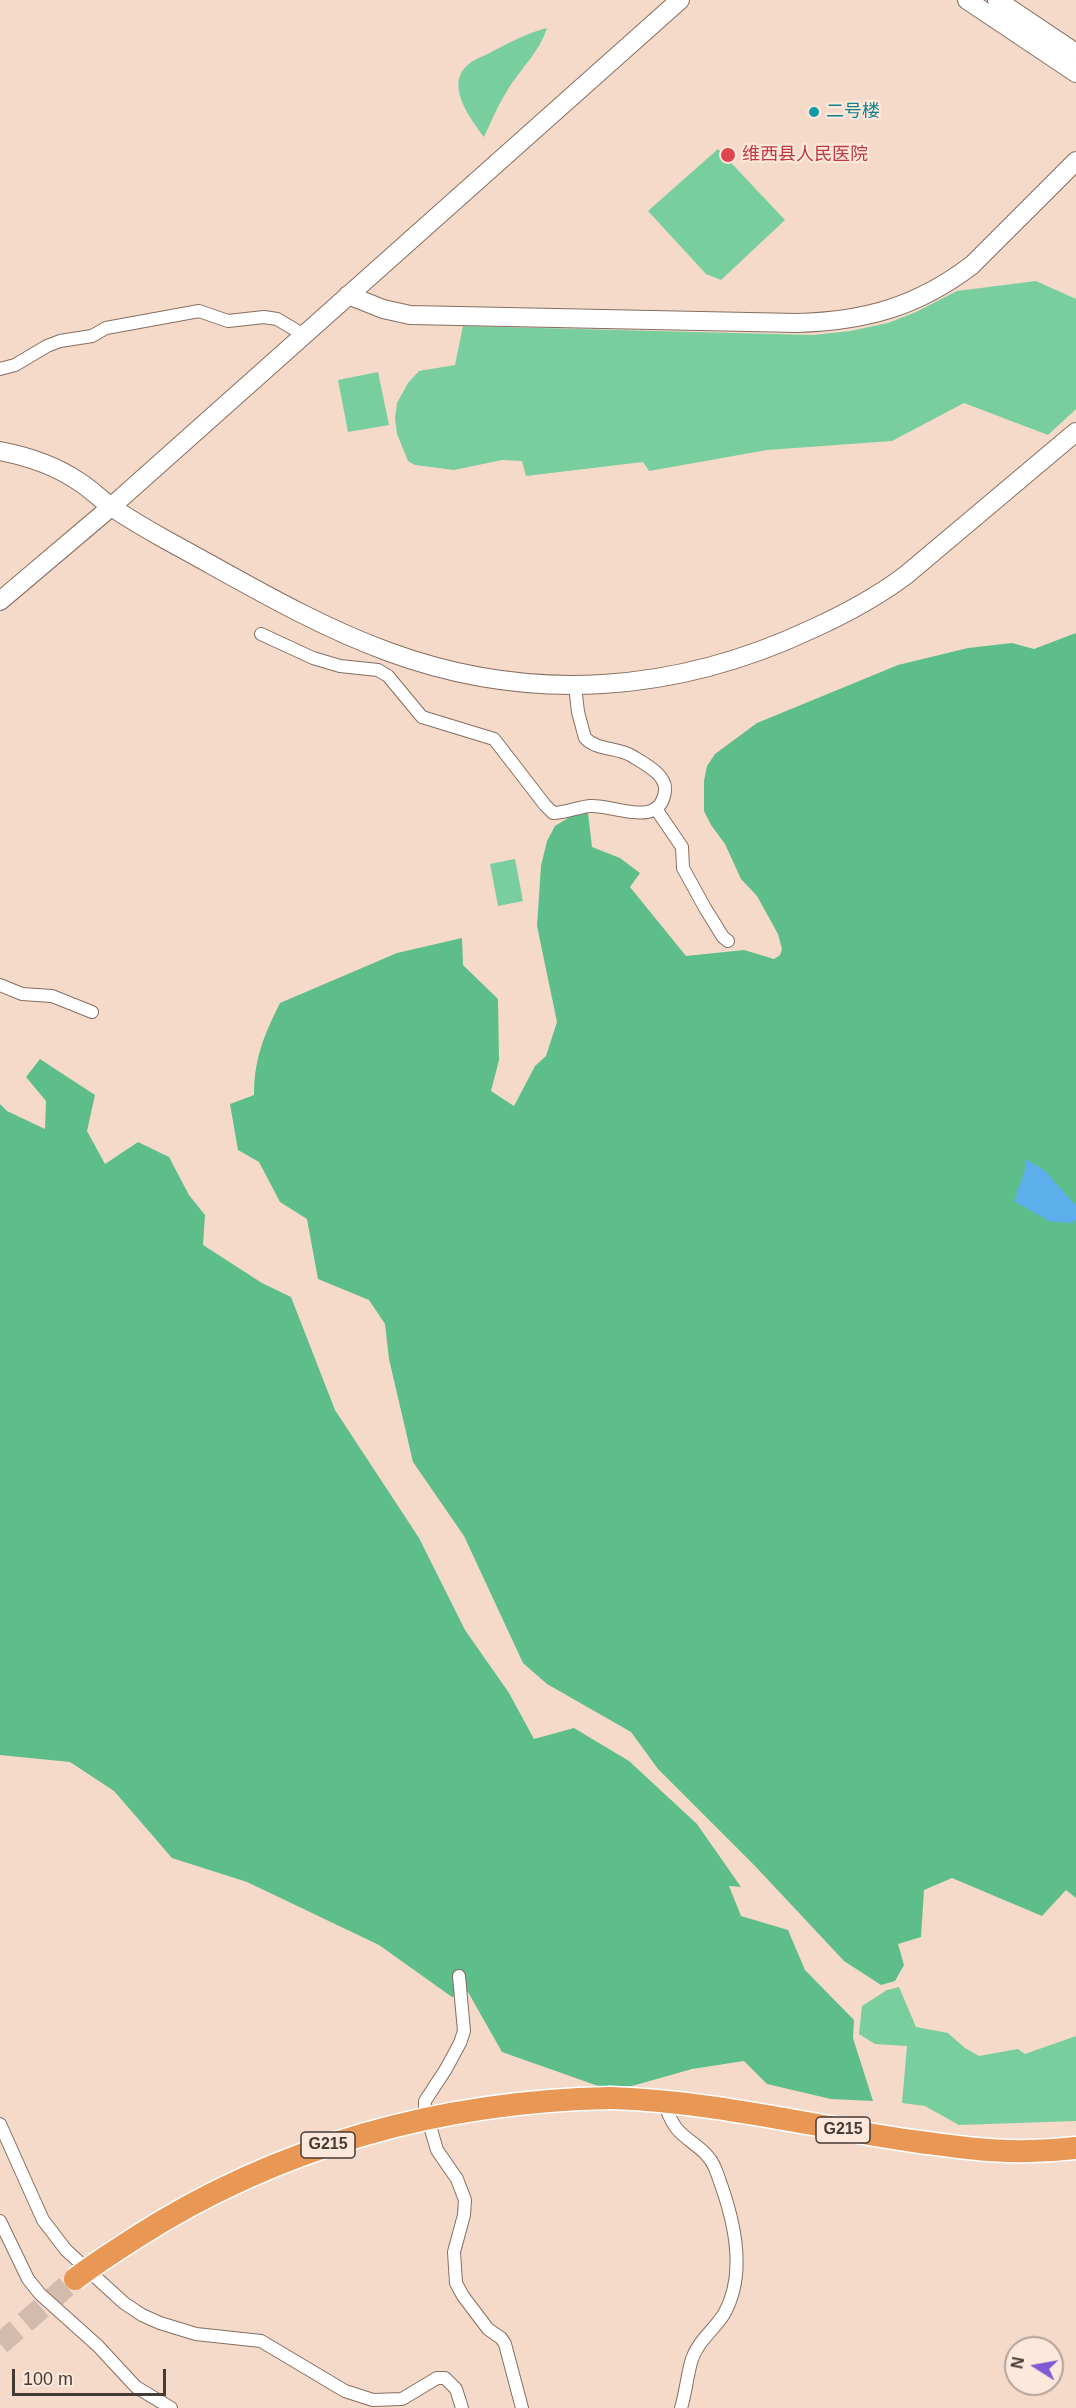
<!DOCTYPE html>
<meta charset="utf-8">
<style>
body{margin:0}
#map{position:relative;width:1076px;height:2408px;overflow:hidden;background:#f5daca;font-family:Arial,sans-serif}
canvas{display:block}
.north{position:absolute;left:1004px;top:2336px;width:60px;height:60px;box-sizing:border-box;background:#fee8db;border:2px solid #b4a298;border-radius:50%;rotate:281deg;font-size:16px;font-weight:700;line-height:24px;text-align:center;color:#453a34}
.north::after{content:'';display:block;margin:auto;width:21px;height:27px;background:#7e5ad4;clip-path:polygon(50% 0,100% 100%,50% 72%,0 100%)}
.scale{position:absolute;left:12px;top:2369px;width:154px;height:27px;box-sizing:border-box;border:3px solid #453a34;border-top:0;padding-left:8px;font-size:18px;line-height:21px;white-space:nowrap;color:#453a34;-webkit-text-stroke:4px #fee8db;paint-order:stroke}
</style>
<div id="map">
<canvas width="1076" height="2408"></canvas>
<div class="north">N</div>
<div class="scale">100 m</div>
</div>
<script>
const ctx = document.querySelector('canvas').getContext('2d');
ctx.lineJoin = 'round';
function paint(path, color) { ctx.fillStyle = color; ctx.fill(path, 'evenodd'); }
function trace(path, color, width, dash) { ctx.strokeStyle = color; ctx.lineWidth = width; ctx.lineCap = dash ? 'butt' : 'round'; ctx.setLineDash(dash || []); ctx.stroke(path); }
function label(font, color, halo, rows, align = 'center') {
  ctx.font = font + ' Arial,"Noto Sans SC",sans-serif'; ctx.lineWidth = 4.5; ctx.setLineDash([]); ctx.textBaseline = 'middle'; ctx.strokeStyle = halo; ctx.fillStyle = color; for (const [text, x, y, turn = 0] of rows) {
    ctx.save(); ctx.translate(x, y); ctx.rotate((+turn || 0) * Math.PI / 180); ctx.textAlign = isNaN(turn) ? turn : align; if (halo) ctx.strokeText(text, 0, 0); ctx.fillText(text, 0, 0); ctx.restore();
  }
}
paint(new Path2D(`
 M547,28C539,53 520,69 507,91C498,105 491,122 484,137C470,118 443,83 470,63C477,58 487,55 495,50C512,41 528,33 547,28Z
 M718,149L785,220L721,280L706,274L648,211Z
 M1036,281L1076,299V409L1048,435L964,403L892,441L767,450L649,471L643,462L526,476L522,461L502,460L454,470L415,465L408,461L397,434L395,418L397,403L408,383L419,371L455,365L463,326L813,335L850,331L888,323L916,312L957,291Z
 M378,372L389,425L348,432L338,380Z
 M515,859L523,901L498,906L490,864Z
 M899,1987L916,2027L948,2033L965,2048L979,2056L1018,2049L1025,2054L1076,2036V2121L959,2125L925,2106L902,2103L907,2046L875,2044L859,2034L862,2006L887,1990Z`), '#79ce9e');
paint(new Path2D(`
 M1076,633V1898L1066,1890L1042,1916L952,1878L924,1890L921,1937L898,1944L904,1965L895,1981L881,1985L844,1961L755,1866L658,1769L631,1732L547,1684L523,1663L464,1536L413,1462L389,1359L385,1324L369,1300L318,1279L307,1219L280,1202L259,1162L238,1150L230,1104L254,1095C254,1059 264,1035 280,1003L397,953L462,938L463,965L498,999L499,1060L491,1091L514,1106L535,1066L546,1056L557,1022L537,926L541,866L547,841L555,826L576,813H588L592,847L620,858L640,873L630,887L686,956L744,950L774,959L780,955L782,949L778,934L757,896L741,879L725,844L711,825L704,811V781L707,766L715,754L757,723L898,665L968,648L1012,643L1034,649Z
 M40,1059L95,1095L87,1131L105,1164L138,1142L169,1157L189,1195L205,1215L203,1245L262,1283L291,1297L335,1410L419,1538L465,1630L509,1693L534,1739L574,1728L629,1761L697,1824L741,1887L729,1886L741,1916L788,1930L805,1970L854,2020L853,2038L873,2101L831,2099L767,2084L744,2061L692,2069L632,2086L601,2087L502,2052L468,1992L452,1997L379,1945L247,1882L172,1858L114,1791L70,1762L0,1755V1104L7,1111L45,1129L46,1101L26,1077Z`), '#5dbe8a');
paint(new Path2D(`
 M1026,1159L1045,1171L1076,1206V1219L1073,1223L1051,1222L1014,1201L1025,1170Z`), '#5dafec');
trace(new Path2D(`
 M0,2344L75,2279`), '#d2baac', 22, [22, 11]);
const street = new Path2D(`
 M0,369L15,365L47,346L60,341L92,336L106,328L199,311L228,321L264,317L277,319L304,335
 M261,634L313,658L340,666L378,670L388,676L422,717L494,739L545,805L553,813C566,813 578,807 590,806C613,804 660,830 665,791C667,775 645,764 632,756C617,747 598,751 585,738L578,712L575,686
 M656,809L682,847L683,868L705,908L723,937L728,941
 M0,985L22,994L52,996L92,1012
 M459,1976L464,2031L460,2043L446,2069L425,2101V2109L437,2150L457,2179L465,2200L464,2215L454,2252L456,2283L463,2296L488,2329L501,2338L505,2344L522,2408
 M663,2100C667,2110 670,2121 677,2129C689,2143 707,2149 715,2168C732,2212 749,2270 724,2314C714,2330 698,2341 692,2359C687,2375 686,2392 681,2408
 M0,2124L43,2220L66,2250L124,2303L142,2315L160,2323L196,2334L261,2341L345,2391L373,2400L402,2399L437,2378H445L456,2389L462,2408
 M0,2221L28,2279L40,2294L98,2346L136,2387L171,2408`);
const secondary = new Path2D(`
 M967,0L1076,73
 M997,0L1076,53
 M348,295L383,309L410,315L797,323C865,321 917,307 972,265L1076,161
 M0,451C26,456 56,466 78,481C91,489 101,500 113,508C131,520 150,531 168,541C240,580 312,624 389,652C531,704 676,693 812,629C845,614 877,597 906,575L1076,432
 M0,601L111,507L680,0`);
const highway = new Path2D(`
 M611,2098C708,2101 803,2124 899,2139C963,2148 1012,2156 1076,2148`);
trace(street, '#866e60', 14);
trace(secondary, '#866e60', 20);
trace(highway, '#fff', 25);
trace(street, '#fff', 12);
trace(secondary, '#fff', 18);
trace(highway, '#e99754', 22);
const highwayBridge = new Path2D(`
 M75,2279C94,2264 115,2251 135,2238C278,2146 442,2101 611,2098`);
trace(highwayBridge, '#fff', 25, []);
trace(highwayBridge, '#e99754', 22);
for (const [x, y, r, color] of [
 [814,112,6,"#0f9aa8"],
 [728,155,8,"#e0444e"]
]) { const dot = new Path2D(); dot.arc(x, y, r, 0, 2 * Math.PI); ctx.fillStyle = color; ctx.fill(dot); trace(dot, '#fee8db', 2); }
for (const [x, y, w] of [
 [843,2130,54],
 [328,2145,54]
]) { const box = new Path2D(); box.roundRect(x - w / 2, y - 13, w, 26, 4.5); ctx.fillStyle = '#fee8db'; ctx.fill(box); trace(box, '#453a34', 1.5); }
label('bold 16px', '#453a34', null, [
 ["G215",843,2130],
 ["G215",328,2145]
]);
label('18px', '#0d838f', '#fee8db', [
 ["二号楼",826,112]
], 'left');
label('18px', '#be3a42', '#fee8db', [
 ["维西县人民医院",742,155]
], 'left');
</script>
